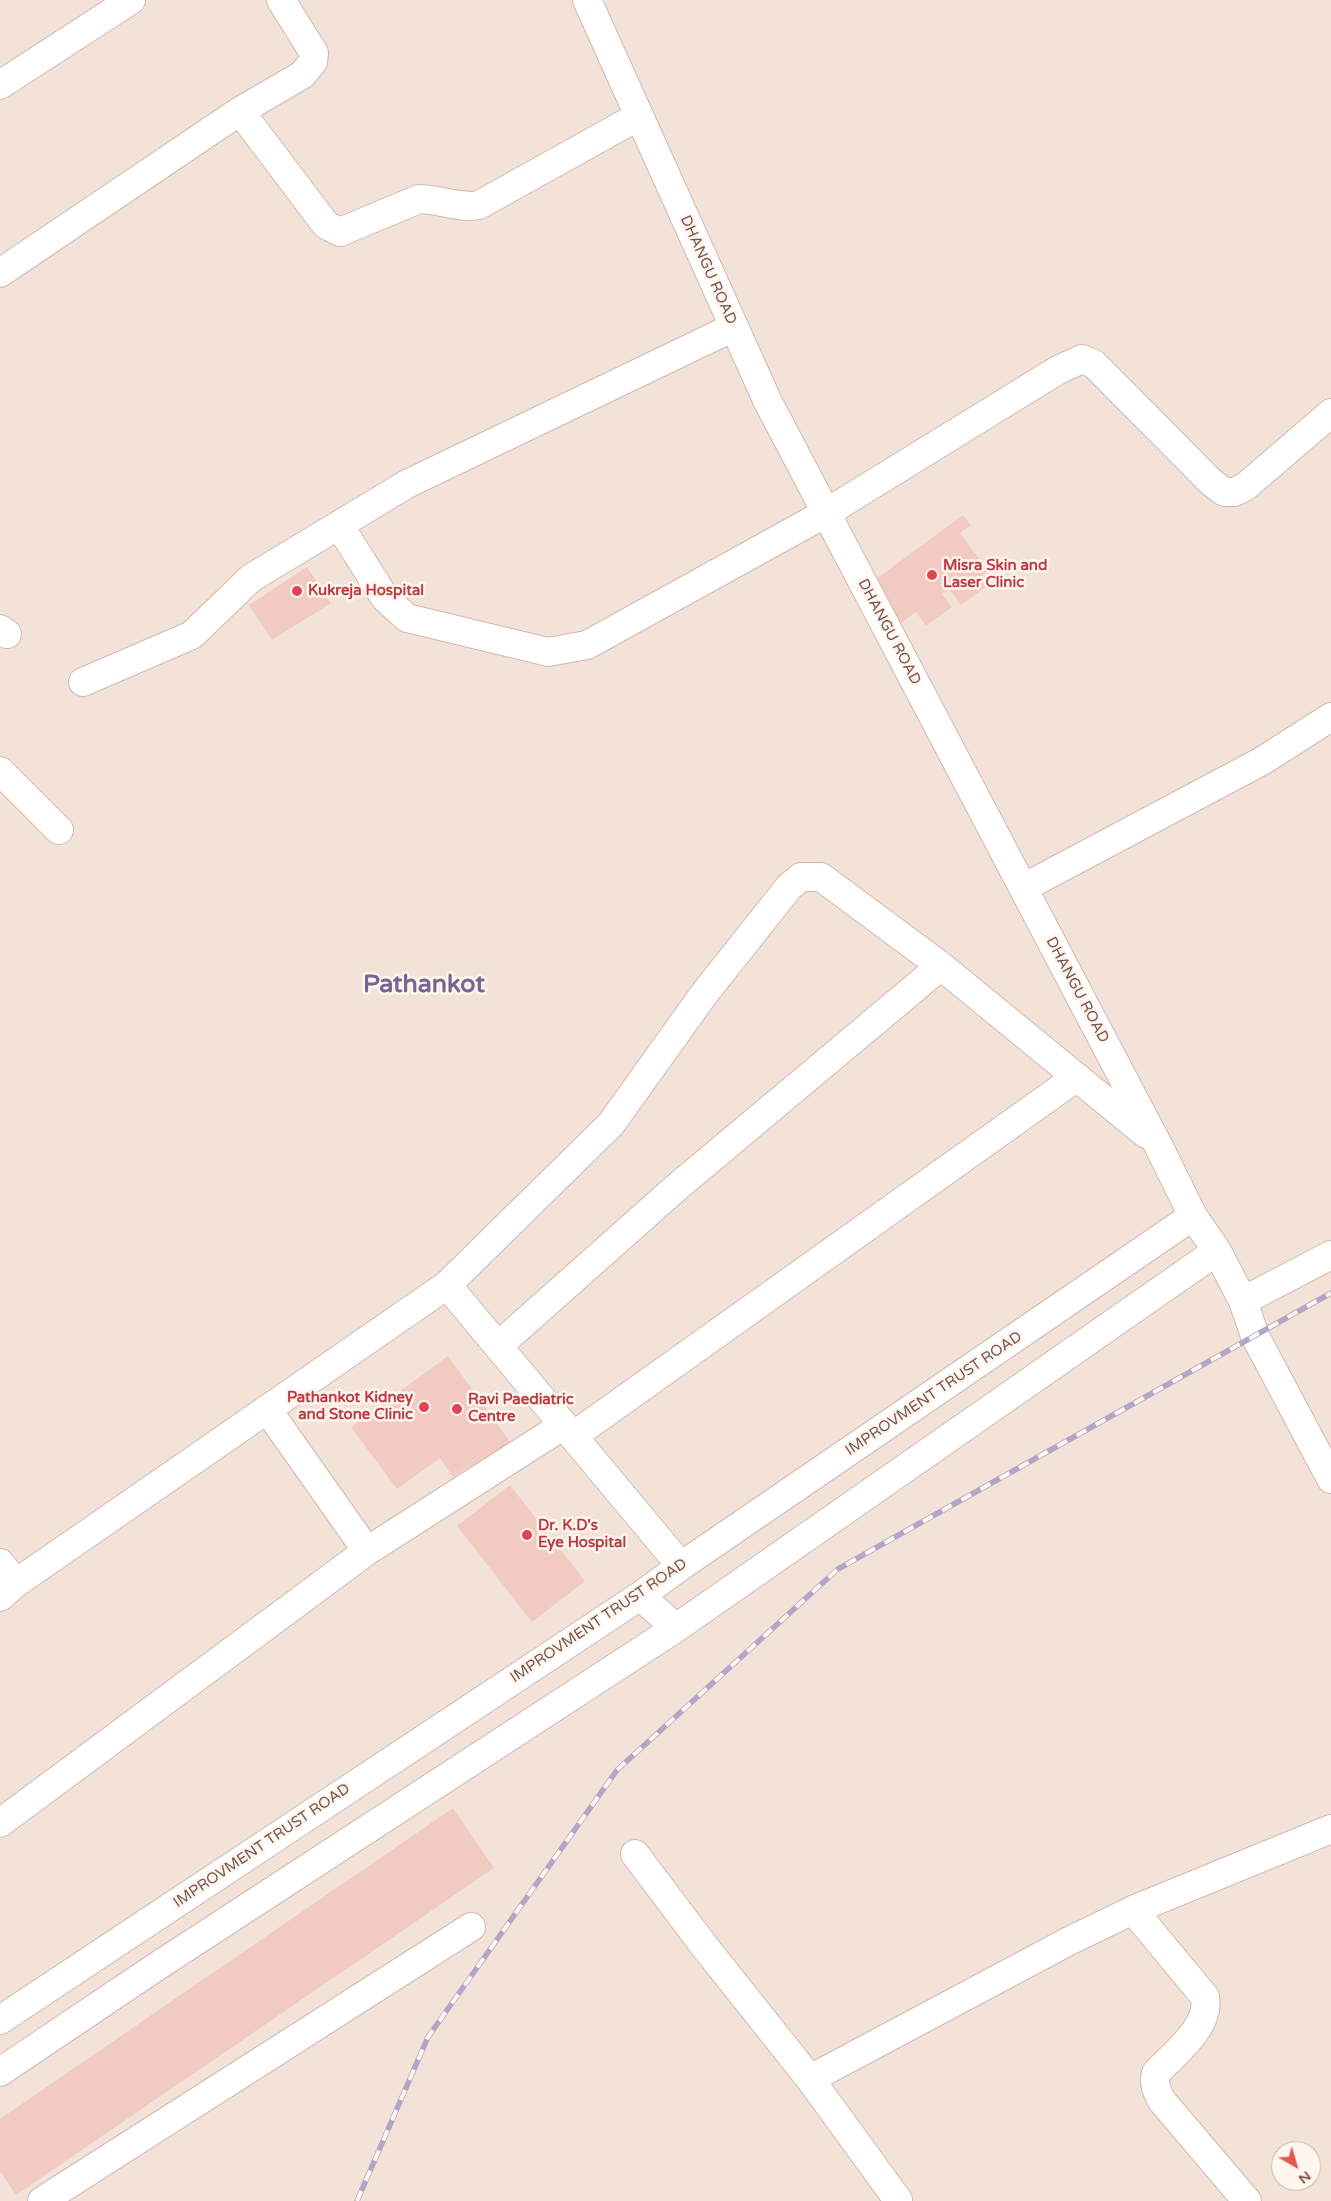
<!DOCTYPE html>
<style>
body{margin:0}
#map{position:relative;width:1331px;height:2201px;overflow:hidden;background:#fcf1e8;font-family:"Varela Round",sans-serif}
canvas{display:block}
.north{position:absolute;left:1271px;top:2141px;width:50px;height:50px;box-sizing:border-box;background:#fef6ef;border:1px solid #c8b5ae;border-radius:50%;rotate:142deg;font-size:14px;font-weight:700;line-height:20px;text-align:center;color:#76544d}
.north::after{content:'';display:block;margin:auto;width:18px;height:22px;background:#e25952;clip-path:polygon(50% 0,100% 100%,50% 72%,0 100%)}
</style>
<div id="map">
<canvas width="1331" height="2201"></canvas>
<div class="north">N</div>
</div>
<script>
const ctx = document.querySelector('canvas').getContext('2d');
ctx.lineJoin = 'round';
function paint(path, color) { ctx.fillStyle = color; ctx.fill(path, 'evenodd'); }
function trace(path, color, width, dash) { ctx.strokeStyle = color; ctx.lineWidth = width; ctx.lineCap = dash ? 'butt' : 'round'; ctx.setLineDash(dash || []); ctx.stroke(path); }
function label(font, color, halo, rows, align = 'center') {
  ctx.font = font + ' "Varela Round",sans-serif'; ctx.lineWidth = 5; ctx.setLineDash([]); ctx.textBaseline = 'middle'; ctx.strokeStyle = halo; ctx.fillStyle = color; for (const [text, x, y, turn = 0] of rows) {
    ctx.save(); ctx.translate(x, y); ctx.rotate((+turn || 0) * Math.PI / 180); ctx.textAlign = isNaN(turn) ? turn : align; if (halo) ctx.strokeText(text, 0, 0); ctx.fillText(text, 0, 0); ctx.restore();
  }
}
paint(new Path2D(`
 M0,0H1331V2201H0ZM1281,2151H1311V2181H1281Z`), '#f3e2d7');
paint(new Path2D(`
 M963,515L971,525L960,533L988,571L981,576L988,585L961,605L949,589L942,594L952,607L926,626L916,612L898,625L868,585Z
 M307,567L331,603L272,640L249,605Z
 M448,1356L516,1450L479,1477L470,1466L453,1477L440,1458L397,1489L351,1427Z
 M510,1485L585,1581L532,1622L457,1526Z
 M453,1808L494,1868L16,2195L0,2171V2119Z`), '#f1cbc1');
const minor = new Path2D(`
 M587,0L768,402L1157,1143L1193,1216L1217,1251L1243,1301L1255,1336L1331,1479
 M0,85L131,0
 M240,111L326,225L340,232L419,199C440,199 459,209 479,205L639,116
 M0,273L240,111L302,75L313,62L314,53L281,0
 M339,525L385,598L407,618L548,652L587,645L826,513L1058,370L1082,359L1094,364L1211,482L1224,492H1234L1245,487L1331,413
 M0,629L7,634
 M83,682L192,635L251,578L407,484L734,327
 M0,771L59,830
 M1023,888L1262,761L1331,717
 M447,1285L681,1566
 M1243,1301L1331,1255
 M498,1346L677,1187L941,966
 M267,1409L367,1551
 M573,1436L1077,1077
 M0,1563L16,1583
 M640,1596L676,1628
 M0,1597L16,1583L447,1285L611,1124L704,994L789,887L801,877H821L941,966L1146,1134
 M0,1823L367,1551L564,1425
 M635,1854L705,1947L810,2079L898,2200L896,2201
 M1133,1910L1205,1997C1211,2026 1174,2054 1156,2073C1153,2085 1157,2091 1162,2101L1247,2201
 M0,2020L640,1596L681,1566L1193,1216
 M0,2072L156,1967L676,1628L1217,1251
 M810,2079L1069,1941L1133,1910L1331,1829
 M42,2201L471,1927`);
trace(minor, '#d0b9b1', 30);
trace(minor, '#fff', 28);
const rail = new Path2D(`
 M357,2201L428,2037L617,1770L838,1569L1331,1293`);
trace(rail, '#b2a6c6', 5.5);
trace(rail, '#fef6ef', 4, [11]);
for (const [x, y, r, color] of [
 [932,575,6,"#e0444e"],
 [297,591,6,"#e0444e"],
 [424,1407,6,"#e0444e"],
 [457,1409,6,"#e0444e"],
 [527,1535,6,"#e0444e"]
]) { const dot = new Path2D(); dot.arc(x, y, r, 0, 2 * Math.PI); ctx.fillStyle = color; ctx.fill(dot); trace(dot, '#fef6ef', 2); }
label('15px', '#76544d', '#fef6ef', [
 ["DHANGU ROAD",708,270,66],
 ["DHANGU ROAD",889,632,62],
 ["DHANGU ROAD",1077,990,62],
 ["IMPROVMENT TRUST ROAD",934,1394,-34],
 ["IMPROVMENT TRUST ROAD",599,1621,-34],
 ["IMPROVMENT TRUST ROAD",262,1846,-34]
]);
label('bold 15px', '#be3a42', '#fef6ef', [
 ["Misra Skin and",943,566],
 ["Laser Clinic",943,583],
 ["Kukreja Hospital",308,591],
 ["Pathankot Kidney",413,1398,"right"],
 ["and Stone Clinic",413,1415,"right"],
 ["Ravi Paediatric",468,1400],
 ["Centre",468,1417],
 ["Dr. K.D's",538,1526],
 ["Eye Hospital",538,1543]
], 'left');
label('bold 25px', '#7a6591', '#fef6ef', [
 ["Pathankot",424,985]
]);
</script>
